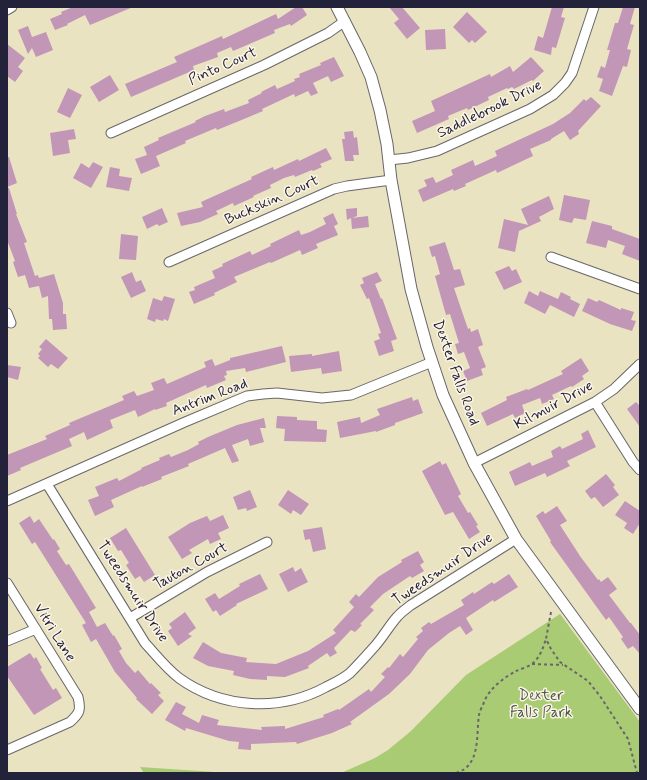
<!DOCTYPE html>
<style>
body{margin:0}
#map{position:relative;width:647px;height:780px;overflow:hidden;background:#eae3c2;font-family:Mynerve,sans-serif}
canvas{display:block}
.frame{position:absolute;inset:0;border:8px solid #22223b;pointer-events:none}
</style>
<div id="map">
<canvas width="647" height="780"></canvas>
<div class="frame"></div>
</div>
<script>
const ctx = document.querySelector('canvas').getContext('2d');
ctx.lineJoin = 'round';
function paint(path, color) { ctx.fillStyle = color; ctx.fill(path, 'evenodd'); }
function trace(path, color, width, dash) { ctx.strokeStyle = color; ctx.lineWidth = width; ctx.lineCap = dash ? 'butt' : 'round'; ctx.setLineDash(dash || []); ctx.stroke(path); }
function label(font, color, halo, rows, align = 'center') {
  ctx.font = font + ' Mynerve,sans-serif'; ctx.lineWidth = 3; ctx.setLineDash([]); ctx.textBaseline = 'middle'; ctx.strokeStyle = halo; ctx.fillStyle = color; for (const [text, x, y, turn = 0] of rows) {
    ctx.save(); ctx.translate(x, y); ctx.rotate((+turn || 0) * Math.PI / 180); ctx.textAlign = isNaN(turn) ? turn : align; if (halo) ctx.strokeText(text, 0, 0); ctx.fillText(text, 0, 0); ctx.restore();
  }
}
paint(new Path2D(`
 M560,614L640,722V773H341L375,758L388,750L411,731L466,675Z
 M140,767L230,773H144Z`), '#a9cb74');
paint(new Path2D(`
 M73,7H133L90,25L85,15L67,24L68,25L55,30L50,19L62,14L61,12Z
 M296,7H302L307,15L291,26L290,24L274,30L275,33L233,51L231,47L217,53L218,57L193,66L194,70L131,97L125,84L177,62L174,57L222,36L223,39L276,14L278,19Z
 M389,7H402L420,28L407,39L394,23L399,19Z
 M552,7H564L561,17L565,18L556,48L552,47L551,55L534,50L538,36L543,38Z
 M623,7H635L630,24L634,25L627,49L631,50L627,67L623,66L612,96L599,91L603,79L597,77L601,66L605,68L610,50H607L615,23H618Z
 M467,12L487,32L475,43L472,40L469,43L453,27Z
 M28,26L32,37L46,32L53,50L36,57L32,48L28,54L18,30Z
 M445,29L446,49L426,50L425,30Z
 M7,44L25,58L18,67L23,71L15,82L7,76Z
 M334,57L344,76L331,82L328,76L313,83L318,93L311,96L308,91L295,97L294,94L262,109L263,111L244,119L217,130L216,128L185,141L186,143L156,156L160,166L141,174L135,159L147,155L144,147L159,140L158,138L196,122L195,121L205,116L224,109L225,112L249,103L248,100L262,93L261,92L275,85L277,89L295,81L294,79L300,77L299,74L321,65L320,63Z
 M531,57L544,71L533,81L532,80L514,89L512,87L508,89L507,88L488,97L489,100L468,110L467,108L448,116L449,119L417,133L412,121L435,111L431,101L490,74L491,77L510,66L513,72Z
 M110,75L119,90L99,102L90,87Z
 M68,88L82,95L70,118L57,112Z
 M591,97L601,106L578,131L579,134L570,140L564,131L551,139V140L530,149L533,156L497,173L496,170L465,184L466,186L454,191L453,189L423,202L418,190L427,186L424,180L433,177L436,183L453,175L451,170L473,160L475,166L497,156L495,151L553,124L570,113L584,99L586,101Z
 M74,129L76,139L68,140L70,153L53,156L50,133Z
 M353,131L354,138L357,137L359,155H353L354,161H345L342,139H345L344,132Z
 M326,148L332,159L320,164L322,167L313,171L312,170L295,177L294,175L284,178L270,185L271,188L253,196L254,197L234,206L233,203L216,211L218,214L200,222L181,226L177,213L203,207L201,202L252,179L251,177L273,167L274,170L298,159L299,161Z
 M7,157H9L17,183L7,187Z
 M93,162L103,167L91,188L73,178L81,163L89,168Z
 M110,167L120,169L119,176L132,178L129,191L106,187Z
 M7,188H9L17,214H16L27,242L24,243L35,276L38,275L39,278L54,274L63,303V314H66L67,329L53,330L52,319H49L48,296L42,298L39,286L29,288L25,275L18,277L13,262L15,261L7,240Z
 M564,195L590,200L586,220L574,218L572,223L559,220Z
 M549,196L554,209L539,217L541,221L519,231L515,252L498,248L504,219L528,225L521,209Z
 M162,208L168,222L159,226L157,224L147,229L142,217Z
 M357,208V216L352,218L368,216L369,227L352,229L351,218L347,220L346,209Z
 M333,213L338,224L334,226L338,235L316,244L318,248L302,255L300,250L271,263L270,262L234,277L237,282L214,293L215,295L194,304L189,292L195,290L194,287L215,278L212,271L223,266L222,264L250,251L252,255L271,246L270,244L299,230L301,235L310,232L326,224L323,218Z
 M592,221L612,226V229L640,239V261L622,254L625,246L608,240L606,248L586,243Z
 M121,234L138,236L136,260L119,259Z
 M445,242L454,270L460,269L465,285L454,288L468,329L470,328L471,332L478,329L483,345L478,347L486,367L481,369L483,375L467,381L463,371L470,368L464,352L458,354L455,344L459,343L450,314L446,315L435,276L440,274L435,256L432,257L429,247Z
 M509,266L512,271L516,269L522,282L504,290L495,272Z
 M132,272L136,282L141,280L146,291L131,298L121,277Z
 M377,272L382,281L375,284L381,299L382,298L397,339L391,341L394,351L379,356L374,341L380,339L378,334L381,333L369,298L367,299L360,285L364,283L362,278Z
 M529,291L538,296L540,291L558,299L561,292L571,297L570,299L580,304L574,317L550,305L545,314L524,303Z
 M164,296L175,299L168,321L164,319L163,321L156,319L155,322L147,319L153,298L162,301Z
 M588,298L597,302L599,300L621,310V308L634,312L631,320L636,321L632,331L610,324L582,311Z
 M46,339L68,358L58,369L51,364L48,367L38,358L40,356L38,354L42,349L39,347Z
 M282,346L286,362L246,372L245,368L226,371L227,375L224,376L226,380L207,388L206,385L166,403L167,406L155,410V409L138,417L135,410L110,420L113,428L87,440L84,432L69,439L72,446L20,468L21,470L7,476V455L47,439L45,436L70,425L69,423L124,400L122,396L134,391L137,396L154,390L151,383L164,378L167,384L206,367L204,362L212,359L215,366L230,360V358Z
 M339,351L342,371L322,374L321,368L291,372L289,356L312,354V356Z
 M581,358L589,371L582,376L584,379L572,387L571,386L552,395L554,399L542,404L540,398L522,405L525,413L515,418L513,414L487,426L481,413L507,400L506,397L527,389L528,390L563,374L561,371Z
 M7,365L21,367L18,380L7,377Z
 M412,397L413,401L418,399L423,413L395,423V425L376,432V431L340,438L337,422L360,417L361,423L380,415L377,409Z
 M636,402L640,406V427L627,409Z
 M277,416L297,417V420L317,421V429L327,430L326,442L284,441L285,429L276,428Z
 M264,418L266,428H260L264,442L250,446L248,439L232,445L239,461L232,463L225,448L188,464L189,466L161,477L162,479L142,487V486L111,500L114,507L95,516L88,500L99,496L95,487L117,478L119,481L142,469L141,468L160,460L159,458L169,454L171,457L188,450L199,444L198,442L208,437L237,425Z
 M588,430L596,447L567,461L570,466L547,477L545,473L515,486L509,472L530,462L532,466L553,457L551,451L560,446L562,449L583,439L581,434Z
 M440,461L442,465L446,463L461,494L458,496L468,513L470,512L478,525L476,526L480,532L469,539L453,512L445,515L422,471Z
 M606,474L615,485L613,487L619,495L603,507L595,497L591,499L585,491Z
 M250,490L257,507L247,511L246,508L238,510L233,497Z
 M288,490L309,504L301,515L293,510L291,514L278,505Z
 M625,501L640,511V523L633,534L624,528L627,523L615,515Z
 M557,506L567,521L560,525L580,556L598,580L599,579L601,582L608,577L617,589L609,595L630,623H631L640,635V654L633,646L628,649L621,639L623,637L609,617L606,620L550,542L551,541L536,516L543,511L545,514Z
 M223,515L229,528L218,533L221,539L210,544L208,539L189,550L192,553L182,559L168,537L190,523L207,516L210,521Z
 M30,516L34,523L39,519L53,540L54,539L60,549L57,551L66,565L69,564L96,608L89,612L97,627L105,623L113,636L114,635L122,649L119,651L126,663L135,673L138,670L150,684L151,683L161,693L158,695L164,701L152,714L136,699L137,698L115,672L96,639L91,642L82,625L86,623L35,542L32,544L19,523Z
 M322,527L326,549L313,552L310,539L305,540L303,530Z
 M126,528L155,575L144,582L140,576L135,579L126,565L129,563L121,550L118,551L110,538Z
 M418,551L424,562L420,565L424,571L412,578L410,576L383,594L370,607L374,610L360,624L362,625L355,632L351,630L334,648L337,653L330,657L327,653L308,666L309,668L285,677L267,676V680L250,679L233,675L234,671L208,666L193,658L203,642L221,653L247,658L246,662L276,664L308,651L336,633L333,630L354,607L349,602L356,594L359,597L378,577L402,562L401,560Z
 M293,567L295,572L301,568L308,582L288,592L279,574Z
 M260,574L268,589L236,604L237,605L220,616L216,610L213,612L205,599L215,593L219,599L240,586L239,584Z
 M509,574L518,587L494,602L493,600L466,618L473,630L466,635L460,626L449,633L428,650L410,674L389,694L350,722L352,724L332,733L297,744L296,742L251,744V750L238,749L239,742L229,741L186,728L185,731L165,720L176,702L186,707L182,714L199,723L202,715L219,720L217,725L262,730L261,727L285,726V729L324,717L323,715L338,709L339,710L369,689L371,692L385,677L381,674L388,667L389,668L400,654L403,657L418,639L416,637L423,631L421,628L429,622L431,624L464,605L461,600L473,592L474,594L492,582L494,584Z
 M185,612L196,628L188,634L192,636L178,646L168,631L172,628L169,624Z
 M30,653L34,659L36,657L42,668L40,669L53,690L56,688L62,698L34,715L7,676V667Z`), '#c296b6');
const minor = new Path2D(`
 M7,10L12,7
 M111,133L264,65L328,33L345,21
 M389,160L408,158L437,151L530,109L553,95L565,83L572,73L594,7
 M551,257L640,289
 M169,262L334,189L347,186L391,180
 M7,313L11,323
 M595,402L633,462L640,470
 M474,463L595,402L614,389L640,364
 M47,484L145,643C156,655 166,668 179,678C222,709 280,712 326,687C334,683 343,679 350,673C358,665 367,655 375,646C383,637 389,626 397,617C401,612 406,609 411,605L516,539
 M7,501L185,422L247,396L263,394L277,393L322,398L351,395L432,362
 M7,583L78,697C81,710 80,713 70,722L7,750
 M130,618L207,572L267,542
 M7,641L36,629`);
const tertiary = new Path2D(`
 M337,7L360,52L371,77L380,110L387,144L391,180L411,289L427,347L443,395L474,463L516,539L640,709`);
trace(minor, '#68666a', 11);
trace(tertiary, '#68666a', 13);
trace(new Path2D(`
 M551,612L546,639L551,649L560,662L588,681L600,696L628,739L637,773
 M532,664L563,665
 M456,773C481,766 476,735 479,715C480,710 483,705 485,700C490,688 505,677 516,671C521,669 528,667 533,663C540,657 543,648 546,639`), '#68666a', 2, [3, 3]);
trace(minor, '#fff', 9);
trace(tertiary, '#fff', 11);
label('15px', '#22223b', '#fcf5e5', [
 ["Pinto Court",223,67,-24],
 ["Saddlebrook Drive",490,110,-26],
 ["Buckskin Court",272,201,-24],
 ["Dexter Falls Road",455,373,70],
 ["Antrim Road",210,398,-21],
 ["Kilmuir Drive",554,406,-28],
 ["Tauton Court",191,567,-29],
 ["Tweedsmuir Drive",443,570,-34],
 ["Tweedsmuir Drive",132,592,57],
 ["Vitri Lane",54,633,58]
]);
label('15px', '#4a554c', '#fcf5e5', [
 ["Dexter",541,697],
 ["Falls Park",541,714]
]);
</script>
